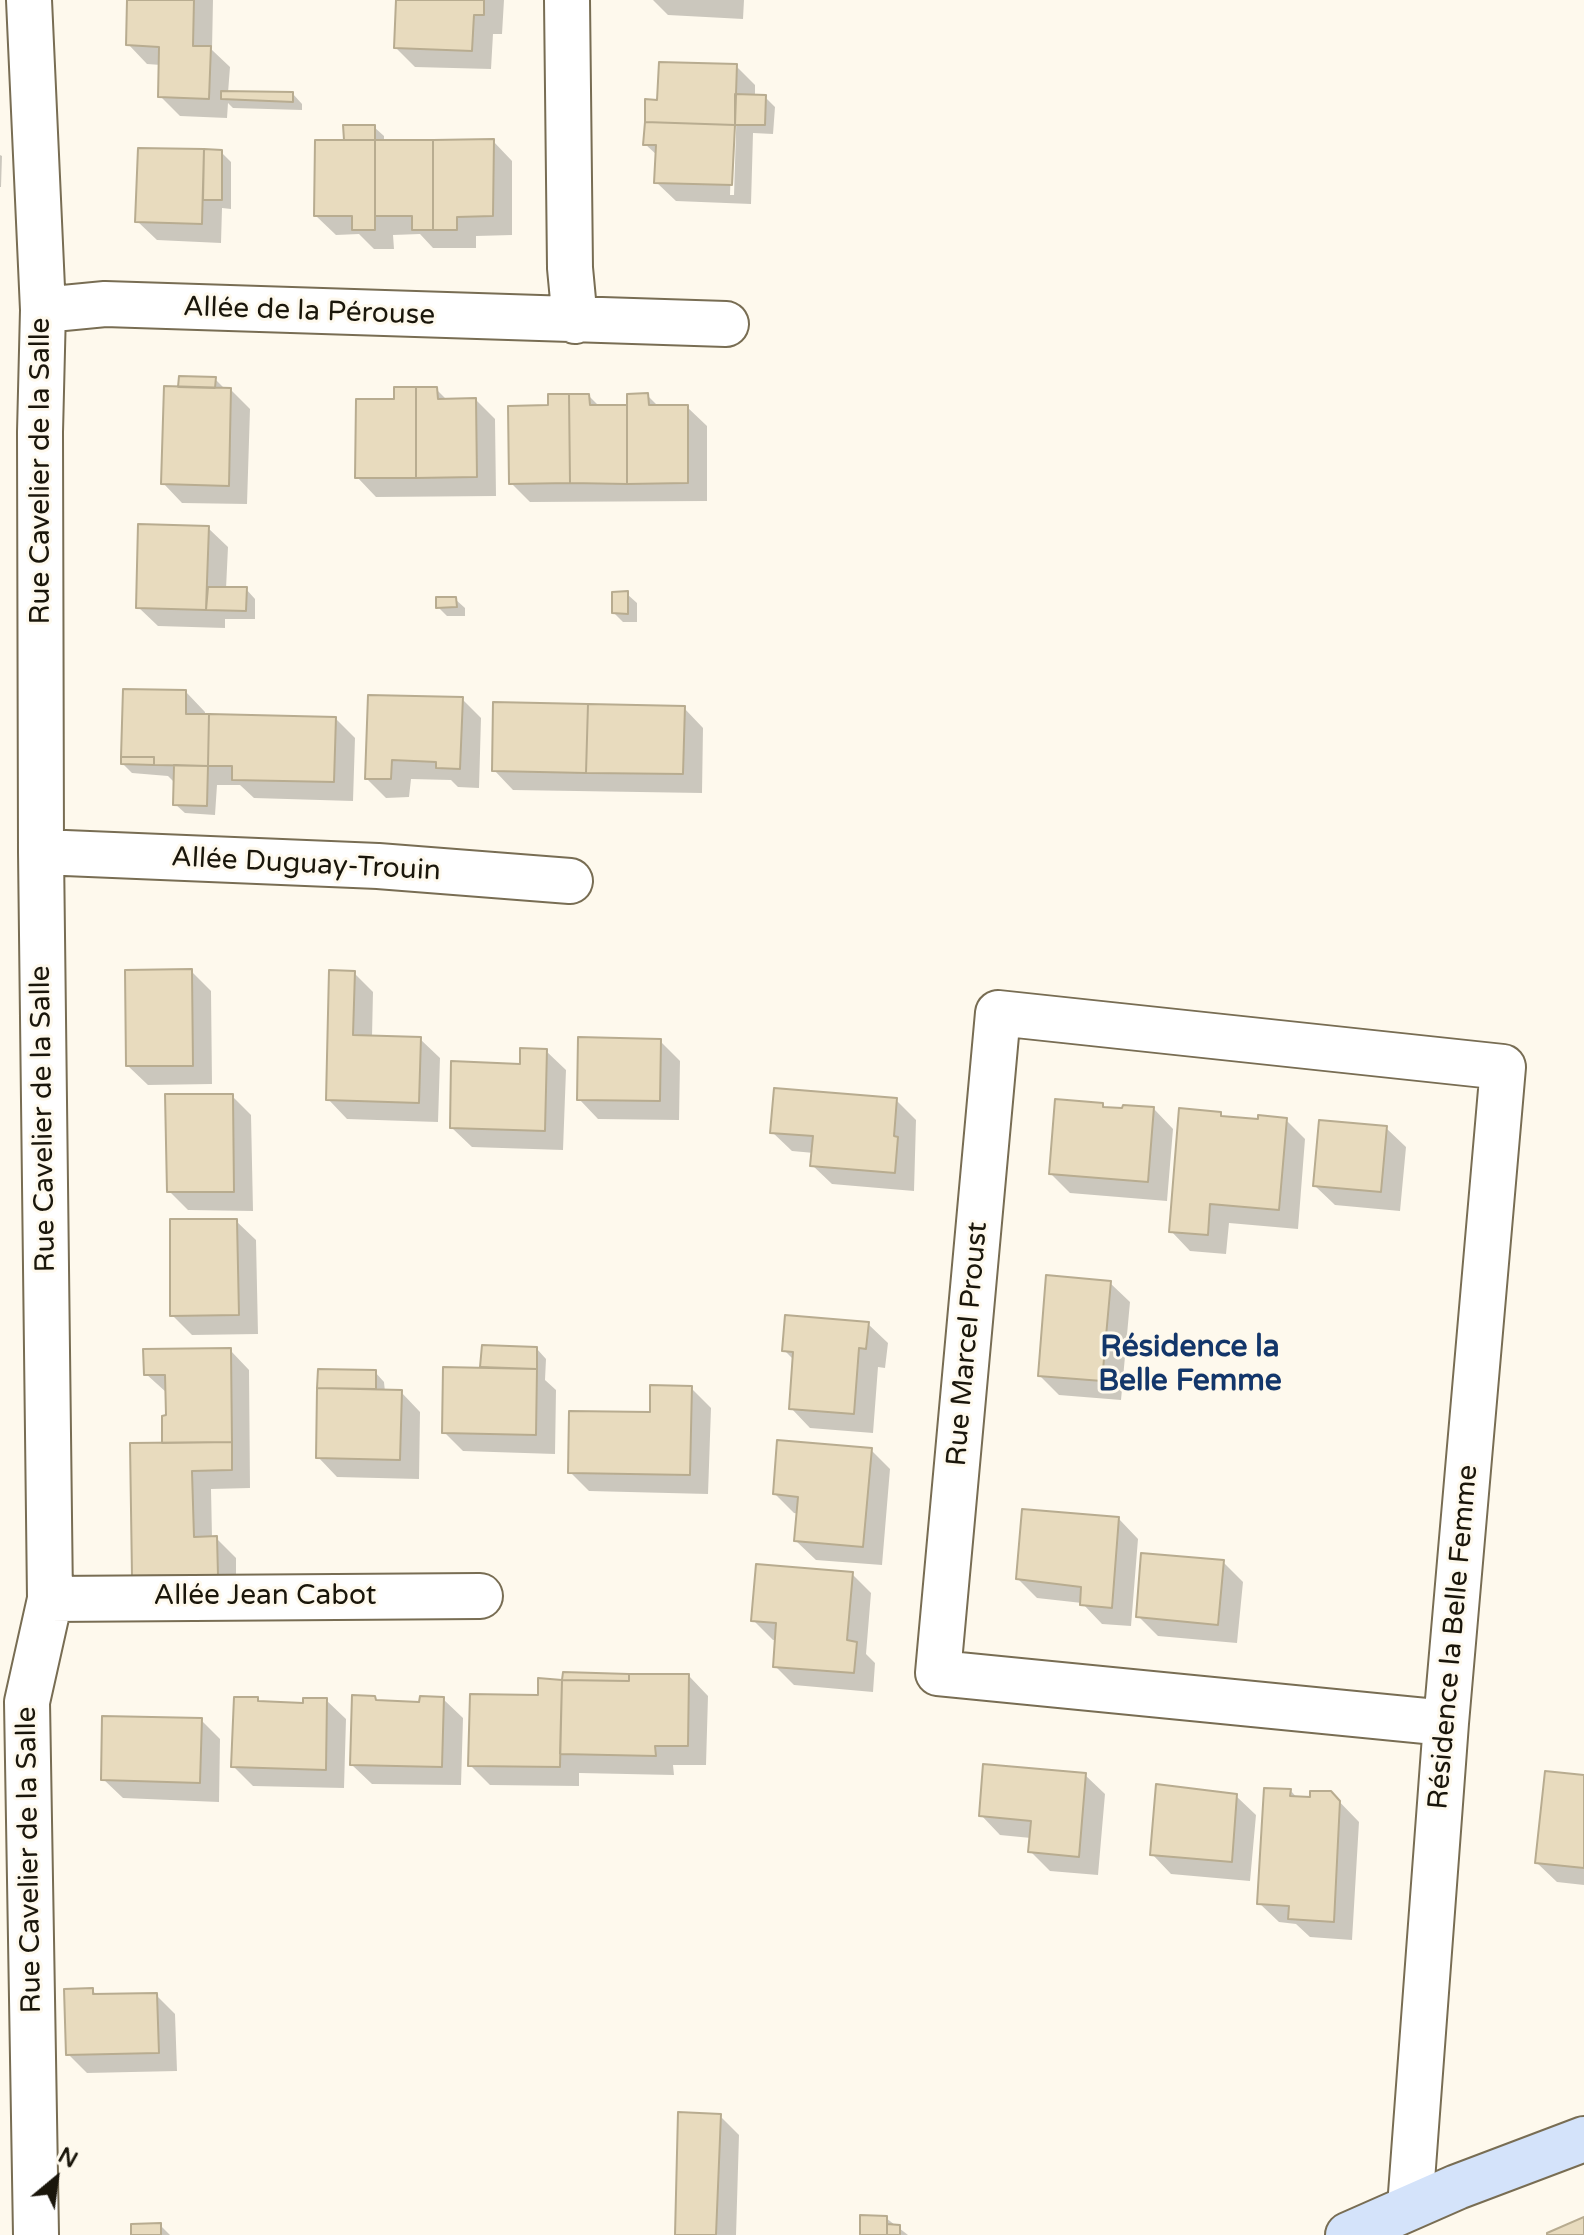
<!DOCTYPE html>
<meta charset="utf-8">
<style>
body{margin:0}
#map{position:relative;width:1584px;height:2235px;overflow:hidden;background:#fef9ed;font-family:"Varela Round",sans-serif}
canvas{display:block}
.north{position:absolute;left:16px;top:2139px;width:80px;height:80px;-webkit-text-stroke:6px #fef9ed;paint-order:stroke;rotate:29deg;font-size:22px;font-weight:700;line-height:32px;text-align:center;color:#1a160b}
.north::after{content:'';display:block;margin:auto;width:28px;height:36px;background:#1a160b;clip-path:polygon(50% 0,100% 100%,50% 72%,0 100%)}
</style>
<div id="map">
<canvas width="1584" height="2235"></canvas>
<div class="north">N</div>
</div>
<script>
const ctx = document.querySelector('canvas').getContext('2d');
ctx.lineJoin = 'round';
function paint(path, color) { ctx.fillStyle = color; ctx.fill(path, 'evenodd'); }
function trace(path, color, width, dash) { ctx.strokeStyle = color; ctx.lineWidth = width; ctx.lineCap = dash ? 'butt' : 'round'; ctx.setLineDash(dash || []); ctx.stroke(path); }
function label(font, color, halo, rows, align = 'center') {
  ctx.font = font + ' "Varela Round",sans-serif'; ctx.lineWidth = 6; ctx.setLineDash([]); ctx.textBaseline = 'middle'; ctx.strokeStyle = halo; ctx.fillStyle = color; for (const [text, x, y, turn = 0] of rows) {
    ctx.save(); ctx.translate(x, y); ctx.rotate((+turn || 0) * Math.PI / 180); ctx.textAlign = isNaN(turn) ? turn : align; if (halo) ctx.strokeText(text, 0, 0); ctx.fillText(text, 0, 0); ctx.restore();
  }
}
paint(new Path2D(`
 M129,0H213L212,50L230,67L228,93L293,94L302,104V110L233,108L228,103L227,118L180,116L160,96L161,65L147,64L128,44Z
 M398,0H504L502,34H493L491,69L415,67L396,48Z
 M653,0H744L743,19L668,15Z
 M736,66L755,85V97H765L775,107L773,134L753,133L751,204L676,201L656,182L658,156L645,144L659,102ZM733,101H737L734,195H730Z
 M374,127L384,136V142L493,141L512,161V235L476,236V248H433L420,234L393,235L394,249H374L359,234L336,235L316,216L346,142Z
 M204,151L221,152L231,162V209L222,208L221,243L157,240L137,221Z
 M0,155L2,156L1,187H0Z
 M215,379L224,388L231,390L250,409L247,504L182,503L163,483L180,388Z
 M436,389L448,401L476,400L495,419L496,496L376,497L357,477L396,401Z
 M647,395L659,407H687L707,426V501L530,502L511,483L550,406L589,396L600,407H629Z
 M208,528L228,547L226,589H246L255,599V619H225V628L158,626L138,607Z
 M627,594L637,603V622H623L614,613Z
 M455,599L465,608V616H447L438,607Z
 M186,692L205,712V716L335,718L355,738L353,801L254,798L240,785H217L215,815L185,813L175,804L176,784L168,776L132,773L123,764Z
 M462,699L481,718L479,788L458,787L451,780L411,779L409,797L386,798L367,779Z
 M684,708L703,728L702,793L513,790L494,770Z
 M191,971L211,991L212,1084L148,1085L128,1066Z
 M354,973L373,992L372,1037L420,1039L440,1058L438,1122L347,1119L328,1099Z
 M660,1041L680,1061L679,1120L598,1119L579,1099Z
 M546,1051L566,1070L563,1150L472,1147L452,1128L522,1066Z
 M232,1096L251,1115L253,1211L188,1210L169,1191Z
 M896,1100L916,1120L914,1191L832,1184L812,1165L814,1153L792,1151L772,1132Z
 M1103,1105L1107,1109H1154L1173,1129L1167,1201L1070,1193L1051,1174Z
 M1220,1114L1224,1119L1286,1120L1305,1139L1298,1229L1229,1223L1226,1254L1190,1251L1171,1231Z
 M1386,1128L1406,1147L1400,1211L1335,1205L1315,1186Z
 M236,1221L256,1240L258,1334L192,1335L172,1315Z
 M1110,1283L1130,1302L1121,1400L1059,1395L1040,1376Z
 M868,1324L888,1343L885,1368L878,1367L873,1433L810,1428L791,1408L795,1361L784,1350Z
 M537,1349L546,1359L545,1380L556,1390L555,1454L463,1451L444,1432L486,1370L482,1367Z
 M230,1350L249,1370L250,1488L211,1489L212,1538H216L236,1558V1594H154L134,1575L168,1417L167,1393L146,1374Z
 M320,1371L375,1372L384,1382L385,1392H401L420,1412L419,1479L337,1477L318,1457Z
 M691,1388L711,1408L708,1494L589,1491L570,1472Z
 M871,1450L890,1469L882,1565L816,1560L796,1541L799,1514L794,1513L775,1494Z
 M1119,1519L1138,1539L1131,1626L1102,1624L1082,1603L1037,1598L1018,1579Z
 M1223,1562L1243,1582L1237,1643L1158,1636L1138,1616Z
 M852,1574L871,1593L866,1654L875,1663L873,1692L794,1685L775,1666L777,1640H773L753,1620Z
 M689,1676L708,1696L706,1765H673L674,1775L579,1773V1786L490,1785L470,1765L540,1697L564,1681Z
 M375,1698L379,1702L420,1704L443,1699L463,1718L461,1785L372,1784L352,1765Z
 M257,1699L261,1704L304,1705L326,1700L346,1719L344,1788L253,1786L233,1766Z
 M201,1720L220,1739L219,1802L123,1798L103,1779Z
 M1085,1775L1105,1794L1098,1875L1050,1871L1030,1851L1031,1838L1000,1835L981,1815Z
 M1584,1777V1885L1557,1882L1537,1863Z
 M1291,1791L1298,1799H1312L1331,1793L1359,1822L1352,1940L1310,1937L1296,1924L1279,1922L1259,1903Z
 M1236,1796L1256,1815L1250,1881L1171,1874L1152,1854Z
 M92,1990L98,1996L156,1995L175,2014L177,2071L87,2073L68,2054Z
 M720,2116L739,2135L736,2235H677Z
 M886,2218L908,2235H862Z
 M160,2225L170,2235H133Z`), '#0003');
const building = new Path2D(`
 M127,0H194L193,46H211L209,99L158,97L159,47L126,45Z
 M396,0H484V15H474L472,51L394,48Z
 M659,62L737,64L735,125L645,122V99L657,100Z
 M221,91L293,92V102L221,99Z
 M735,94L766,95L765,125H735Z
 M645,122L735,125L732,185L654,183L656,145H643Z
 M343,125H375V140H344Z
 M494,139L493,216L457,217V230H433V140Z
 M315,140H375V230H352V216H314Z
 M375,140H433V230H412V216H375Z
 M138,148L204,149L202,224L135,222Z
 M204,149L222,150V200H203Z
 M179,376L216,377L215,388L178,387Z
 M164,386L231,388L229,486L161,484Z
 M394,387H416V478H355L356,399H394Z
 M416,387H437L438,399L476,398L477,477L416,478Z
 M648,393L649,405H688V483L627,484V394Z
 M548,394H569L570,483L509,484L508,406L548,405Z
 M569,394H589L590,405H627V484L570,483Z
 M138,524L209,526L206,610L136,608Z
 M208,587H247L246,611L206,610Z
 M628,591V614L612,613V592Z
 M436,597H456L457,607L436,608Z
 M123,689L186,690V714H209L208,766L154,765V757H121Z
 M368,695L463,697L460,769L436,768V762L392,760L391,779H365Z
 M493,702L588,704L586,773L492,771Z
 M588,704L685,706L683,774L586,773Z
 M209,714L336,717L334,782L232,780V766H208Z
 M121,757H154V765L121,764Z
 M174,765L208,766L207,806L173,805Z
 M192,969L193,1066H126L125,970Z
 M329,970L355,971L353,1035L421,1037L419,1103L326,1100Z
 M578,1037L661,1039L660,1101L577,1100Z
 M520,1048L547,1049L545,1131L450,1128L451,1061L520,1064Z
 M774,1088L897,1098L894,1136L898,1137L895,1173L810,1166L813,1136L770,1133Z
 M165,1094H233L234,1192H167Z
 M1055,1099L1103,1103V1107L1122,1108L1123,1105L1154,1107L1148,1182L1049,1174Z
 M1179,1108L1221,1112V1116L1258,1119V1115L1287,1118L1279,1210L1210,1204L1208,1235L1169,1232Z
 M1319,1120L1387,1126L1381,1192L1313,1186Z
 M170,1219H237L239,1315L170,1316Z
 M1046,1275L1111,1281L1102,1381L1038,1376Z
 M785,1315L869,1322L866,1349L859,1348L854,1414L789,1409L793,1352L782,1351Z
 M482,1345L537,1347V1369L480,1367Z
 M231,1348L232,1442L162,1443V1416L166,1415L165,1375H144L143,1349Z
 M443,1367L537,1369L536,1435L442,1433Z
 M318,1369L376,1370V1389L317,1388Z
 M650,1385L692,1386L690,1475L568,1473L569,1411L650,1412Z
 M317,1388L402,1390L400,1460L316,1458Z
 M777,1440L872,1448L863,1547L794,1541L798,1497L773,1494Z
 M232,1442V1470L192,1471L194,1537L217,1536L218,1575L132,1576L130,1443Z
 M1022,1509L1119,1517L1112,1608L1080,1605L1081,1587L1016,1579Z
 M1141,1553L1224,1560L1218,1625L1136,1617Z
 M756,1564L853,1572L847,1640L857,1642L854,1673L773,1667L776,1623L751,1621Z
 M563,1672L629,1674V1681L562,1680Z
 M629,1674H689L688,1746H655L656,1756L560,1754L562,1680L629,1681Z
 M538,1678L562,1680L560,1767L468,1766L470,1694L538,1695Z
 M352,1695L375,1696L376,1700L419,1702L420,1696L444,1697L442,1767L350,1765Z
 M234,1697H258V1701L303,1703V1698H327L326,1770L231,1767Z
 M102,1716L202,1718L200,1783L101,1780Z
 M983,1764L1086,1773L1079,1857L1028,1852L1031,1821L979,1816Z
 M1545,1771L1584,1775V1868L1535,1863Z
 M1156,1784L1237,1794L1232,1862L1150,1855Z
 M1264,1788L1291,1789L1290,1796L1310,1797V1791H1331L1340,1801L1334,1922L1288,1919L1289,1906L1257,1904Z
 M93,1988V1994L157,1993L159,2053L66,2055L64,1989Z
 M678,2112L721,2114L716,2235H675Z
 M860,2215L887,2216V2235H860Z
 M1584,2217V2235H1547V2233Z
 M161,2223V2235H131V2224Z
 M887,2224L900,2225V2235H887Z`);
paint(building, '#e8dbbe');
trace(building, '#b8ac90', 2);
const street = new Path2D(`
 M29,0L43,310L40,432L41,852L50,1599L27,1702L36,2235
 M567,0L570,268L575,321
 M43,310L105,304L726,324
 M41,852L378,866L570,881
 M50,1599L480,1596
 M1410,2207L1446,1723L1503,1067L998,1013L938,1673L1446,1723`);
const secondary = new Path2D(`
 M1348,2235L1457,2187L1584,2139`);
trace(street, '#786d53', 48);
trace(secondary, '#786d53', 48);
trace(street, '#fff', 44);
trace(secondary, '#d4e3fa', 44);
label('28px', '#1a160b', '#fef9ed', [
 ["Allée de la Pérouse",309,312,2],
 ["Rue Cavelier de la Salle",42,471,-90],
 ["Allée Duguay-Trouin",306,865,3],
 ["Rue Cavelier de la Salle",44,1119,-91],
 ["Rue Marcel Proust",968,1344,-85],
 ["Allée Jean Cabot",265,1597],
 ["Résidence la Belle Femme",1454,1637,-85],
 ["Rue Cavelier de la Salle",30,1860,-91]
]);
label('bold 30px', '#13366a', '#fef9ed', [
 ["Résidence la",1190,1348],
 ["Belle Femme",1190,1382]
]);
</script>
